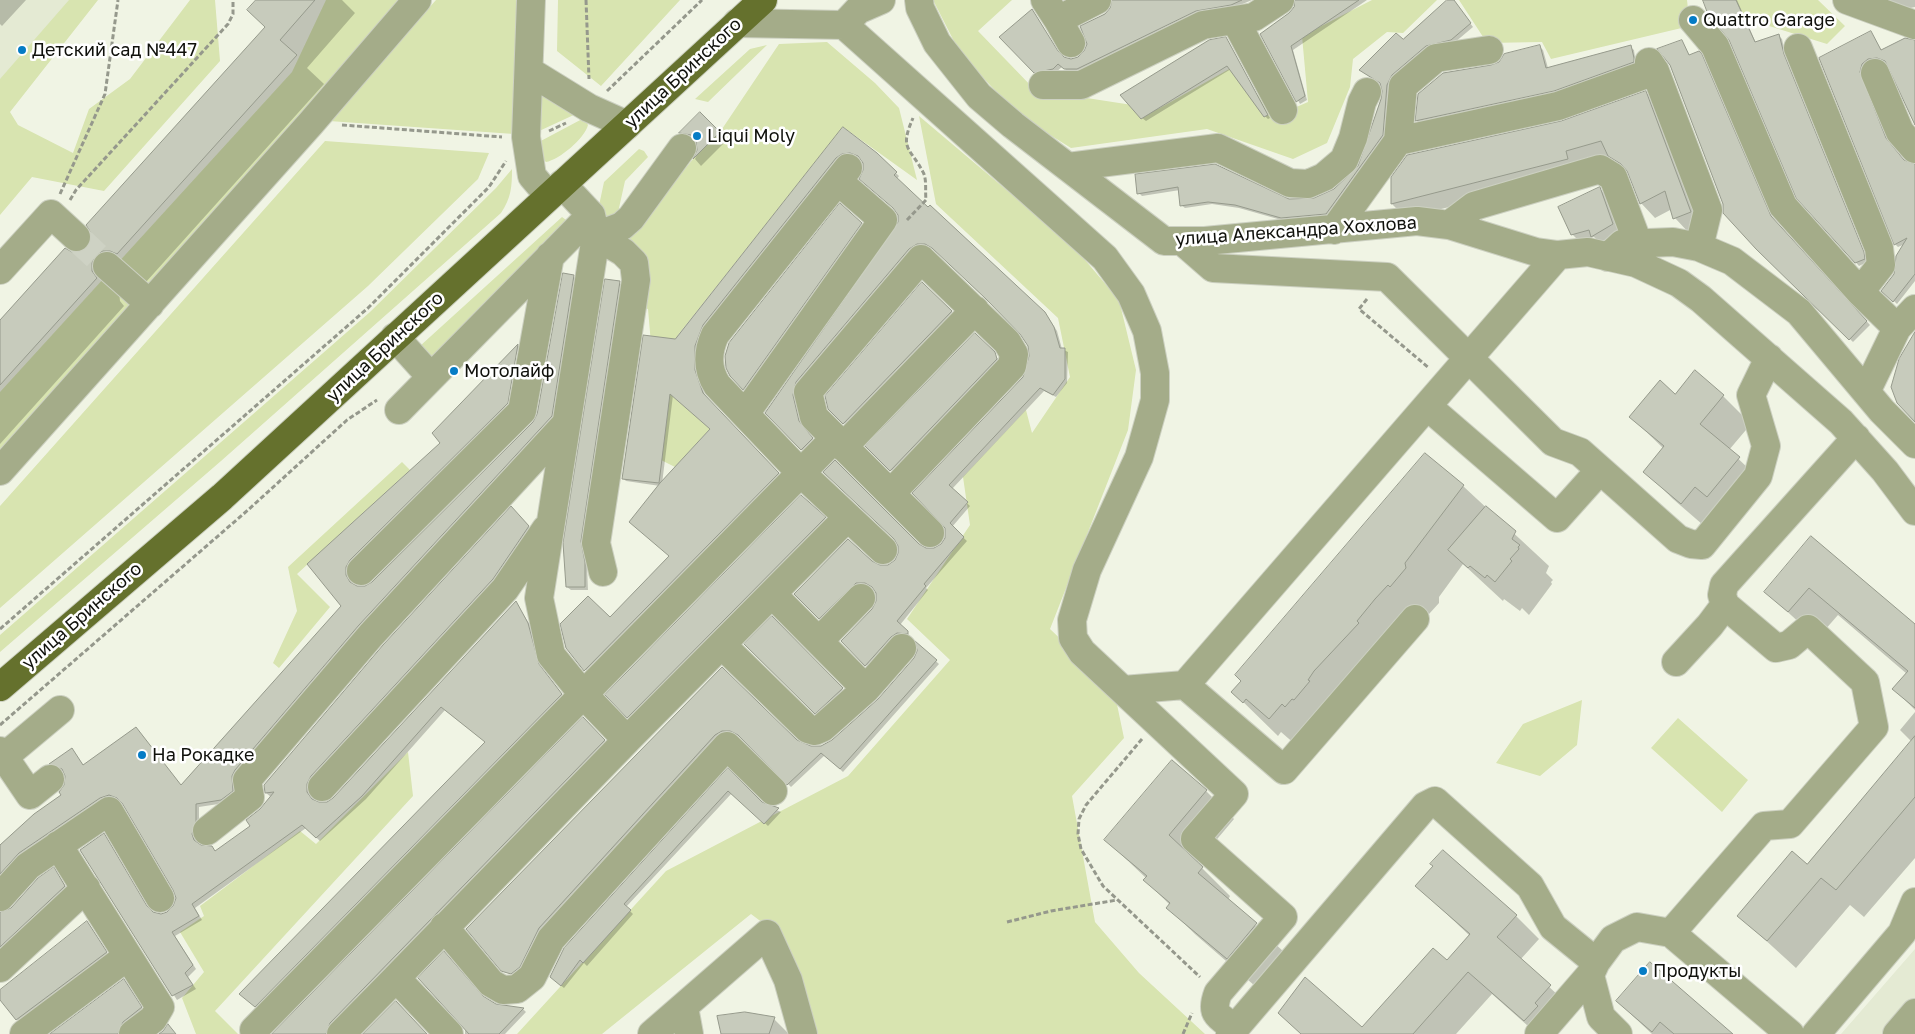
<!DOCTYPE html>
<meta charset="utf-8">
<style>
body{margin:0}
canvas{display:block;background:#f0f4e4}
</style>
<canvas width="1915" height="1034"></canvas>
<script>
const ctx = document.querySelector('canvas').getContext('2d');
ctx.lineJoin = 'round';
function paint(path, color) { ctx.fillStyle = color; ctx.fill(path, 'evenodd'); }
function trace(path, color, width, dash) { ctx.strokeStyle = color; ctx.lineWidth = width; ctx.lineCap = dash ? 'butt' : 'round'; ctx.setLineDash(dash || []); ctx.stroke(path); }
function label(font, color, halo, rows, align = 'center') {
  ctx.font = font + ' "Golos Text",sans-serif'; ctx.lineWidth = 5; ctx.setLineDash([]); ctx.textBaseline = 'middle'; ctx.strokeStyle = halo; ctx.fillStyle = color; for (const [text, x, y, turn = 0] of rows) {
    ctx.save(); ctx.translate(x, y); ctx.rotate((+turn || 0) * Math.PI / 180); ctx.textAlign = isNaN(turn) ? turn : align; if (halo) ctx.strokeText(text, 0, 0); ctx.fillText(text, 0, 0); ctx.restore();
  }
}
paint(new Path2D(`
 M0,0H90L0,100Z
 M1915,949V1034H1841Z`), '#e4ead3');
paint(new Path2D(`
 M69,0H98L10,112L18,125L73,153L89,109L130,79L190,0H215L220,61L104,191L32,177L0,215V79Z
 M326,0H407L0,483V392L292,72Z
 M436,0H519L514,134L329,121Z
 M558,0H680L601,86L557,51Z
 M933,0H1012L978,31L1035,90L1158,109L1231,68L1278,115L1308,102L1302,36L1372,0H1437L1403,33L1387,32L1353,59L1350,87L1327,143L1293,159L1207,129L1071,148L1018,115L960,53Z
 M1459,0H1687L1690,26L1551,59L1542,42L1487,43Z
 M1727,0H1818L1845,26L1827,44L1737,16Z
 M827,42L875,83L899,108L917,180L843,127L678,335L710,429L675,467L661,460L648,309L640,307L624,242L693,159L720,132L779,44Z
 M767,45L708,102L695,99L750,49Z
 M542,94L578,113L537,132L539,98Z
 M919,116L1074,247L1119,300L1136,370L1128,430L1050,629L1114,690L1124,738L1072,796L1095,922L1139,973L1205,1034H810L783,938L751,914L602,1034H517L666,871L848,776L950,660L907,619L970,525L963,477L1026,410L1032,433L1070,377L1058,318L936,204Z
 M584,118L588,125C585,138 559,160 546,162L538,155L537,143Z
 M325,141L489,153L478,179L368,286L0,608V506Z
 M639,149L644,151L648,157L625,181L617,217L611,223L597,215L604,182Z
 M512,169C512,187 511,198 501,213L221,461L0,652V635L370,312L496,188Z
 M562,217L569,222L434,356H429L420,346Z
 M402,462L410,470L297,574L330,607L279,668L273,663L297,611L288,567Z
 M1582,700L1577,745L1540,776L1496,763L1523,724Z
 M1678,718L1748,780L1722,812L1651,748Z
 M408,752L413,796L215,1011L238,1034H196L182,998L204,972L180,932L204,916L200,906L300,831L316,844Z`), '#d8e4b0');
paint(new Path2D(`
 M0,0H26L2,26L0,24Z
 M257,0H342L355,13L307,68L324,84L146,282L139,278L119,292L120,301L124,306L0,444V322L72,253H81L89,248L266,27Z
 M1114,0H1252L1081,72H1069L1062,67L1056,72L1038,75L1001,37L1063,58L1071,60L1079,58L1085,52L1088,44L1081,27L1111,10Z
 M1297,0H1367L1293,50L1307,100L1300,104L1262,34L1290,14L1295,7Z
 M1448,0L1454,1L1473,27L1454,43L1429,49L1386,139L1330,217L1285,221L1239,208L1212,204L1185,208L1181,205L1180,190L1142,196L1139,193L1136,175L1288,200L1308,201L1331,192L1359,167L1384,90L1382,84L1360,70L1403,41Z
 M1705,0H1737L1756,43L1779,36L1782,39L1786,58L1867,262L1859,266L1797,197L1730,39Z
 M1887,0H1915V7L1910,8Z
 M1871,33L1882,51L1915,41V124L1887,62L1882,60L1872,62L1863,83L1889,143L1915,181V281L1897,304L1883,290L1895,274L1905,244L1898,247L1895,244L1820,58Z
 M1226,38L1270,118L1268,119L1265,116L1231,69L1146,121L1142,118Z
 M1682,41L1690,56L1699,53L1704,59L1772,217L1870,325L1853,342L1756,248L1724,204Z
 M1540,47L1543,50L1548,68L1630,47L1634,50L1636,65L1557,94L1420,124L1417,121L1419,94Z
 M1646,92L1660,107L1705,226L1689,233L1675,218L1672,209L1655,218L1641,203L1630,173L1611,157L1580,165L1582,173L1406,218L1392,204Z
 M700,114L727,140L701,166L695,159L699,150L697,141L687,140L680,133Z
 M843,128L876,154L899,176L897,179L928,209L930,207L1048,317L1057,331L1062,349L1068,352L1067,383L1056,397L1044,391L952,489L970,506L952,527L967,541L926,588L928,590L900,625L911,637L901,636L869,668L842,641L874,609L877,602L875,589L870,586H860L823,621L796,594L848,541L879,566H888L918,545L926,549H935L942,545L946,538V528L914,493L1024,377L1031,356L1029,346L1021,333L937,251L929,247H920L799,386L795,399L802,425L815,442L805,453L767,413L900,223L899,214L865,171L861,158L854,155L845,156L698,349L697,375L706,397L781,477L588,673L567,648L610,619L671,556L660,486L626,481L623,478L676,340ZM673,395L712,429L662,484Z
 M1600,189L1607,196L1619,231L1600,243L1594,237L1579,241L1572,234Z
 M861,223L864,227L747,392L731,375Z
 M573,276L577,280L555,420L236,795L225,803L199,807V825L195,838L200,847H211L216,852L251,826L271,797L266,793L511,508L532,530L496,583L310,788L311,797L319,804L327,803L334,799L516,603L532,628L542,670L565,698L259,1010L245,998L487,743L445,710L366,799L320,841L306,828L195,908L202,920L175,936L196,969L188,977L196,989L177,1000L81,850L104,835L150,911L161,915L168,913L174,907L177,898L175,890L121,801L112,799L0,882V847L63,796L67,776L64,771L51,764L75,754L84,766L181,787L342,606L309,565L442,443L434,433L518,345L522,349L511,407L349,572L352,584L357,587H366L373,583L534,423L539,414ZM518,351L508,410L505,409L515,355Z
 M619,283L623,286L583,545L587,566L588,590H571L567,587Z
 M922,284L955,315L847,426L829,408Z
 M975,334L1000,361L894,473L867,446Z
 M1723,396L1751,424L1729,450L1767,486L1710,531L1673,499L1645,471L1664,449L1631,417Z
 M1463,486L1549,566L1546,573L1553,580L1551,582L1552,584L1529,615L1522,608L1520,611L1504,599L1503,601L1463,564L1439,597V603L1304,752L1281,732L1278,736L1233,692Z
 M801,496L828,521L631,720L607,695Z
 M1811,538L1915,625V710L1894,689L1907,674L1838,615L1817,639L1766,592Z
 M772,618L845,692L819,716L746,644Z
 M917,644L939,664L843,772L825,755L791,787L742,738L734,733L726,734L523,970L515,976L502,970L722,668L796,741L811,747H821L833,741L879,700L915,659L919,651Z
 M1915,712V858L1864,917L1850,905L1796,968L1739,916L1807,866L1912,742L1900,730Z
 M583,719L608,744L329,1034H273Z
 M728,770L761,803L781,812L768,826L732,793L626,907L633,914L587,966L584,963L564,988L554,980Z
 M1206,791L1234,819L1197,863L1230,896L1228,900L1284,952L1255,986L1196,935L1168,908L1170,905L1145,880L1146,878L1106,840Z
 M57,873L68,890L0,954V913L12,909Z
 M1417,886L1516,916L1539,939L1520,960L1573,1009L1537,1034L1492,994L1456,1034H1301L1280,1013L1362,1029L1447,962L1470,936Z
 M87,923L109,956L20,1023L0,998V991Z
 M127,983L144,1011L121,1034H52Z
 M483,998L495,1005L523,1009L526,1012L505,1034H465V1030Z
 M1617,1001L1731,1034H1652Z
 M774,1019L789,1034H722Z`), '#0003');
const building = new Path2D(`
 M256,0H315L280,40L297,55L117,254L110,251H103L96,255L92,263V271L97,278L0,385V320L65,248L72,252H80L88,247L91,241V233L86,225L265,27L247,10Z
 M1112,0H1242L1231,5L1196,11L1077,69H1064L1058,64L1053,69L1034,73L999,37L1032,9L1058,51L1064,57L1071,59L1078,57L1084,51L1087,44L1080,26L1105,14L1110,8Z
 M1295,0H1359L1291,46L1305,96L1296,102L1260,34L1289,13L1294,7Z
 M1447,0H1454L1471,23L1451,40L1426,46L1392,75L1387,85L1383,135L1326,214L1281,218L1235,205L1208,202L1180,206L1178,187L1137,194L1135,174L1215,164L1289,199L1314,198L1334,189L1358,166L1381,99L1382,91L1380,83L1359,70L1396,33L1403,39Z
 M1703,0H1736L1755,42L1779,34L1784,54L1864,252L1865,259L1855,263L1796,198L1729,40L1708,14Z
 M1871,31L1881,50L1905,38L1915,40V125L1885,61L1877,58L1868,59L1862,64L1860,72L1886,138L1904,160L1915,164V274L1893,302L1881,291L1894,274L1896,256L1907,238L1894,245L1819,58Z
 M1226,37L1268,115L1264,117L1227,66L1141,119L1120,95L1209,40Z
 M1682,40L1689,55L1699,51L1702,54L1771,216L1867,321L1849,340L1756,249L1723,213V204L1670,65L1657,49Z
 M1540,45L1546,68L1631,45L1634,58V62L1554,91L1415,121L1418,94L1443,73L1491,65L1499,62L1504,54Z
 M1646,91L1691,212L1673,219L1665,191L1640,204L1627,171L1621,164L1608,156L1601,141L1566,151L1568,159L1391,204V177L1407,155L1561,121Z
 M700,112L720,132L693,159L697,150L696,141L691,135L679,133Z
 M843,127L877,153L897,172L894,175L928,207L930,205L1045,312L1054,327L1060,348H1065V379L1053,395L1040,388L949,485L968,502L950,523L964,537L924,584L926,586L897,621L908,631V634L897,633L891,637L865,666L841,641L872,609L876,601V593L872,587L865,583H856L819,619L794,594L848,539L872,561L880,565H888L895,560L898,553V546L894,539L823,472L835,460L919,544L926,548H934L941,544L945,538V528L912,493L1023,377L1029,356L1028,346L1020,334L986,299L932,248L925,244H917L909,249L796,382L793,395L799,421L813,438L801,450L765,413L898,222V215L893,208L859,179L863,170V163L858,156L850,153L842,154L836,158L703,325L695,346V370L703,393L779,473L584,671L566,648L560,624L588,596L610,617L669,556L629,522L660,483L710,429L670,394L659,483L622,479L643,335L675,339Z
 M1600,187L1613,224L1591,237L1589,230L1571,235L1558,207Z
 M840,203L862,223L743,390L730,376L726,368L725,356L729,343Z
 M563,273L574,275L552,416L359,625L235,770L232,776L233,791L221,800L196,804V821L192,834L194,840L201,845L212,846L215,851L250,826L246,820L260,809L274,792L265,793L264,785L383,645L511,506L529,526L493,579L311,776L307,784V792L312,799L319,802H327L333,798L516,601L528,623L539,664L562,694L255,1007L239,994L485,742L441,707L362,796L316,838L302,825L192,904L199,916L172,932L193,965L185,973L193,985L172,996L80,850L104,833L147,906L153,912L161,914L167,912L173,906L176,898L173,890L122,803L117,798L109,795L100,798L19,853L0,874V845L34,814L61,795L59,792L64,785L65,776L62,769L49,764L72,748L83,765L136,727L181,785L341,606L307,564L440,443L432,433L518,344L508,403L350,560L346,567V575L350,582L357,586H365L372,582L533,422L537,414Z
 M605,279L620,281L581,541L585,562V587H566L563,543Z
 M922,282L952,311L843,424L828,409L825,396Z
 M1915,332V422L1897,403L1891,387L1899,359Z
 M975,333L995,352L997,359L890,471L865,446Z
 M1695,370L1724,395L1700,424L1740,457L1707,497L1695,487L1681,504L1643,472L1664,446L1629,417L1660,380L1675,394Z
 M1425,453L1464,485L1405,563L1406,568L1390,587L1388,585L1375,599L1357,621L1359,623L1314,671L1308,680L1310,681L1294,700L1292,699L1285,707L1282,704L1269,719L1246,699L1243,703L1231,692L1241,681L1235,675Z
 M801,495L826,517L627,718L605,695Z
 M1486,506L1516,531L1512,539L1520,545L1518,547L1519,549L1510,559L1512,561L1495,582L1487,575L1485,578L1470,566L1468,568L1448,550Z
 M1811,536L1915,624V708L1892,689L1908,671L1809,588L1788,612L1764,592Z
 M772,616L843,688L815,714L744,644Z
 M915,641L937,660L840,769L821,753L787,785L738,735L730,731H722L715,735L539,928L520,967L511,974L501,971L466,929L722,667L797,740L811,746H821L832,740L878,699L914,658L917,651Z
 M583,717L605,740L330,1023L326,1034H272Z
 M1915,736V797L1836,890L1821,878L1767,941L1737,916L1792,851L1807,864Z
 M1172,760L1207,790L1169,835L1203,867L1198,873L1257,923L1227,959L1166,908L1170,903L1143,880L1147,876L1104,840Z
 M728,768L762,802L779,808L764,824L728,791L624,904L631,910L583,963L580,960L561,986L550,977L564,948Z
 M1443,850L1517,915L1497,937L1551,985L1535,1003L1538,1006L1524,1021L1468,972L1413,1034H1301L1278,1013L1305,977L1362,1027L1433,948L1447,960L1470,934L1415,886L1433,866L1430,864Z
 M54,867L65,886L0,947V912L11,908L38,878Z
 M87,921L107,952L16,1020L0,1000V990Z
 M444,951L483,996L496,1004L524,1008L499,1034H469L418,978Z
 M1650,962L1733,1034H1674L1660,1022L1652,1032L1616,1001Z
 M124,979L142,1007L123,1022L118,1034H50Z
 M396,1001L427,1034H363Z
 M745,1012L775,1017L769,1034H721L717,1016Z
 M168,1024L176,1034H159L163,1031Z`);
paint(building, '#c7cbbc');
trace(building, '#969a8c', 1);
trace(new Path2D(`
 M76,237L107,266`), '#ced2c4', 28, [28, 14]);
const minor = new Path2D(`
 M531,0L526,137L532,176L549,196
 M919,0L920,8L937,43L979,96L1013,125L1164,241H1205L1417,221L1449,225L1536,252L1558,255L1588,252L1636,263L1679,283L1701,299L1841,422L1885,471L1915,511
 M1045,0L1058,20L1097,0
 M1847,0L1915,25
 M1058,20L1071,43
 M1235,20L1283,110
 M1693,20L1715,46L1783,206L1860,292L1897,328
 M737,23L844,25L1105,258L1131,294L1147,331L1155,373V400L1139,457L1087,570L1072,620L1073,638L1082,652L1234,794L1195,839L1283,917L1218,993C1207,1022 1228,1014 1234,1034
 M844,25L858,10L881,0
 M1798,48L1879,248L1881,265L1860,292
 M1649,62L1655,71L1708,210L1699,247
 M529,71L589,108L627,125
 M1875,73L1900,132L1915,149
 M1043,85H1081L1203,25L1254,17L1280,0
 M1398,141L1403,86L1436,58L1489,50
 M1068,167L1218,148L1290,183L1308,184L1324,177L1344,160L1353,138L1362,102L1367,92
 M848,168L715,335C707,353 707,369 717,385L801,473L883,550
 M1449,225L1474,206L1600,169L1613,177L1638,243
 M1334,230L1398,141L1558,106L1655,71
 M596,236L623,252L634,263L636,280L596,543L603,572
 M596,236L622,226L631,218L682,148
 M1182,241L1213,268L1387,277L1553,442L1580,452L1678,539L1691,544L1702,545L1758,476L1766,446L1751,395L1769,358
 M1558,255L1427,406L1557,518L1600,470
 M1608,257L1622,244L1673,242L1699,247L1732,261L1799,312L1882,411L1915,444
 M107,266L150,304
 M0,270L51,214L76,237
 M395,337L431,377
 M1866,392L1897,328L1915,309
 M399,410L591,215
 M745,414L883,220L838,181
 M835,438L814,417L808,392L921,259L1007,342L1014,354L1012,366L891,493
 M843,447L975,310
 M0,471L311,123L417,0
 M361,571L522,411L550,256
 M772,594L866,689
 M1415,619L1284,770L1185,685L1427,406
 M819,641L861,598
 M722,645L808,729L815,731L822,728L866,689L902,648
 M1676,662L1710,625L1725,605
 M1123,690L1185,685
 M627,740L848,517
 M0,751L30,795L50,779
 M5,756L60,710
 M322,787L505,589L546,529
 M207,831L250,797L247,780L371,635L564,426
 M58,845L160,1007L153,1019L133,1034
 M0,897L28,866L109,811L160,898
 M444,927L491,983L503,990L517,989L532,977L551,939L727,746L773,791
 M1671,933L1764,826L1790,824L1874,727L1865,682L1808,629L1789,645L1776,648L1725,605L1722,595L1724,585L1856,438
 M0,968L86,888
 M1590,975L1601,1017L1618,1034
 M684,1007L689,1034
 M254,1030L835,438L930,533
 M24,1034L128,956
 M341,1034L396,978
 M449,1034L396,978L627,740L582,693L551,655L539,598L596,236L591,215L562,184
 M652,1034L767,934L788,980L803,1034
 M1230,1034L1425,806L1435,801L1530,886L1553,927L1596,962
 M1539,1034L1590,975L1596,962L1613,939L1637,927L1671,933L1790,1034
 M1816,1034L1902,933L1915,902
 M1897,1034L1915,1013`);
const major = new Path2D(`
 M0,687L222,497L763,0`);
trace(minor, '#ccd0c1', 30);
trace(major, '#ccd0c1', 30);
trace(new Path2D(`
 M586,0L589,79
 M607,91L702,0
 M342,125L502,137
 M549,131L566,123
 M60,194L105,94L118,0
 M70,200L76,190L228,24L233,14V0
 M907,220L926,200C925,192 927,179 923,172C910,147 899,150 913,118
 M1367,299L1359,309L1429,368
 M0,629L368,308L489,187L506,161
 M0,725L248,510L347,420L377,400
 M1142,739L1086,805L1079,819L1078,834L1081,849L1103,886L1200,977
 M1007,922L1051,911L1117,900
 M1183,1034L1192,1013`), '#95988c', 3, [5, 2.5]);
trace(minor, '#a4ac89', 28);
trace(major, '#65712d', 28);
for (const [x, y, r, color] of [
 [1693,20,5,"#057cc5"],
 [22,50,5,"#057cc5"],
 [697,136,5,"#057cc5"],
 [454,371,5,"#057cc5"],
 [142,755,5,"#057cc5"],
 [1643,971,5,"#057cc5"]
]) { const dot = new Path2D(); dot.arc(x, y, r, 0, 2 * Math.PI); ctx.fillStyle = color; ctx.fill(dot); trace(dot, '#fff', 2); }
label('18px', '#10110c', '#fff', [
 ["Quattro Garage",1703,20],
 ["Детский сад №447",32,50],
 ["Liqui Moly",707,136],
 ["Мотолайф",464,371],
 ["На Рокадке",152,755],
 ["Продукты",1653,971]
], 'left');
label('18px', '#10110c', '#fff', [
 ["улица Бринского",683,73,-43],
 ["улица Александра Хохлова",1296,231,-4],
 ["улица Бринского",385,347,-43],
 ["улица Бринского",82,616,-41]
]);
</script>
